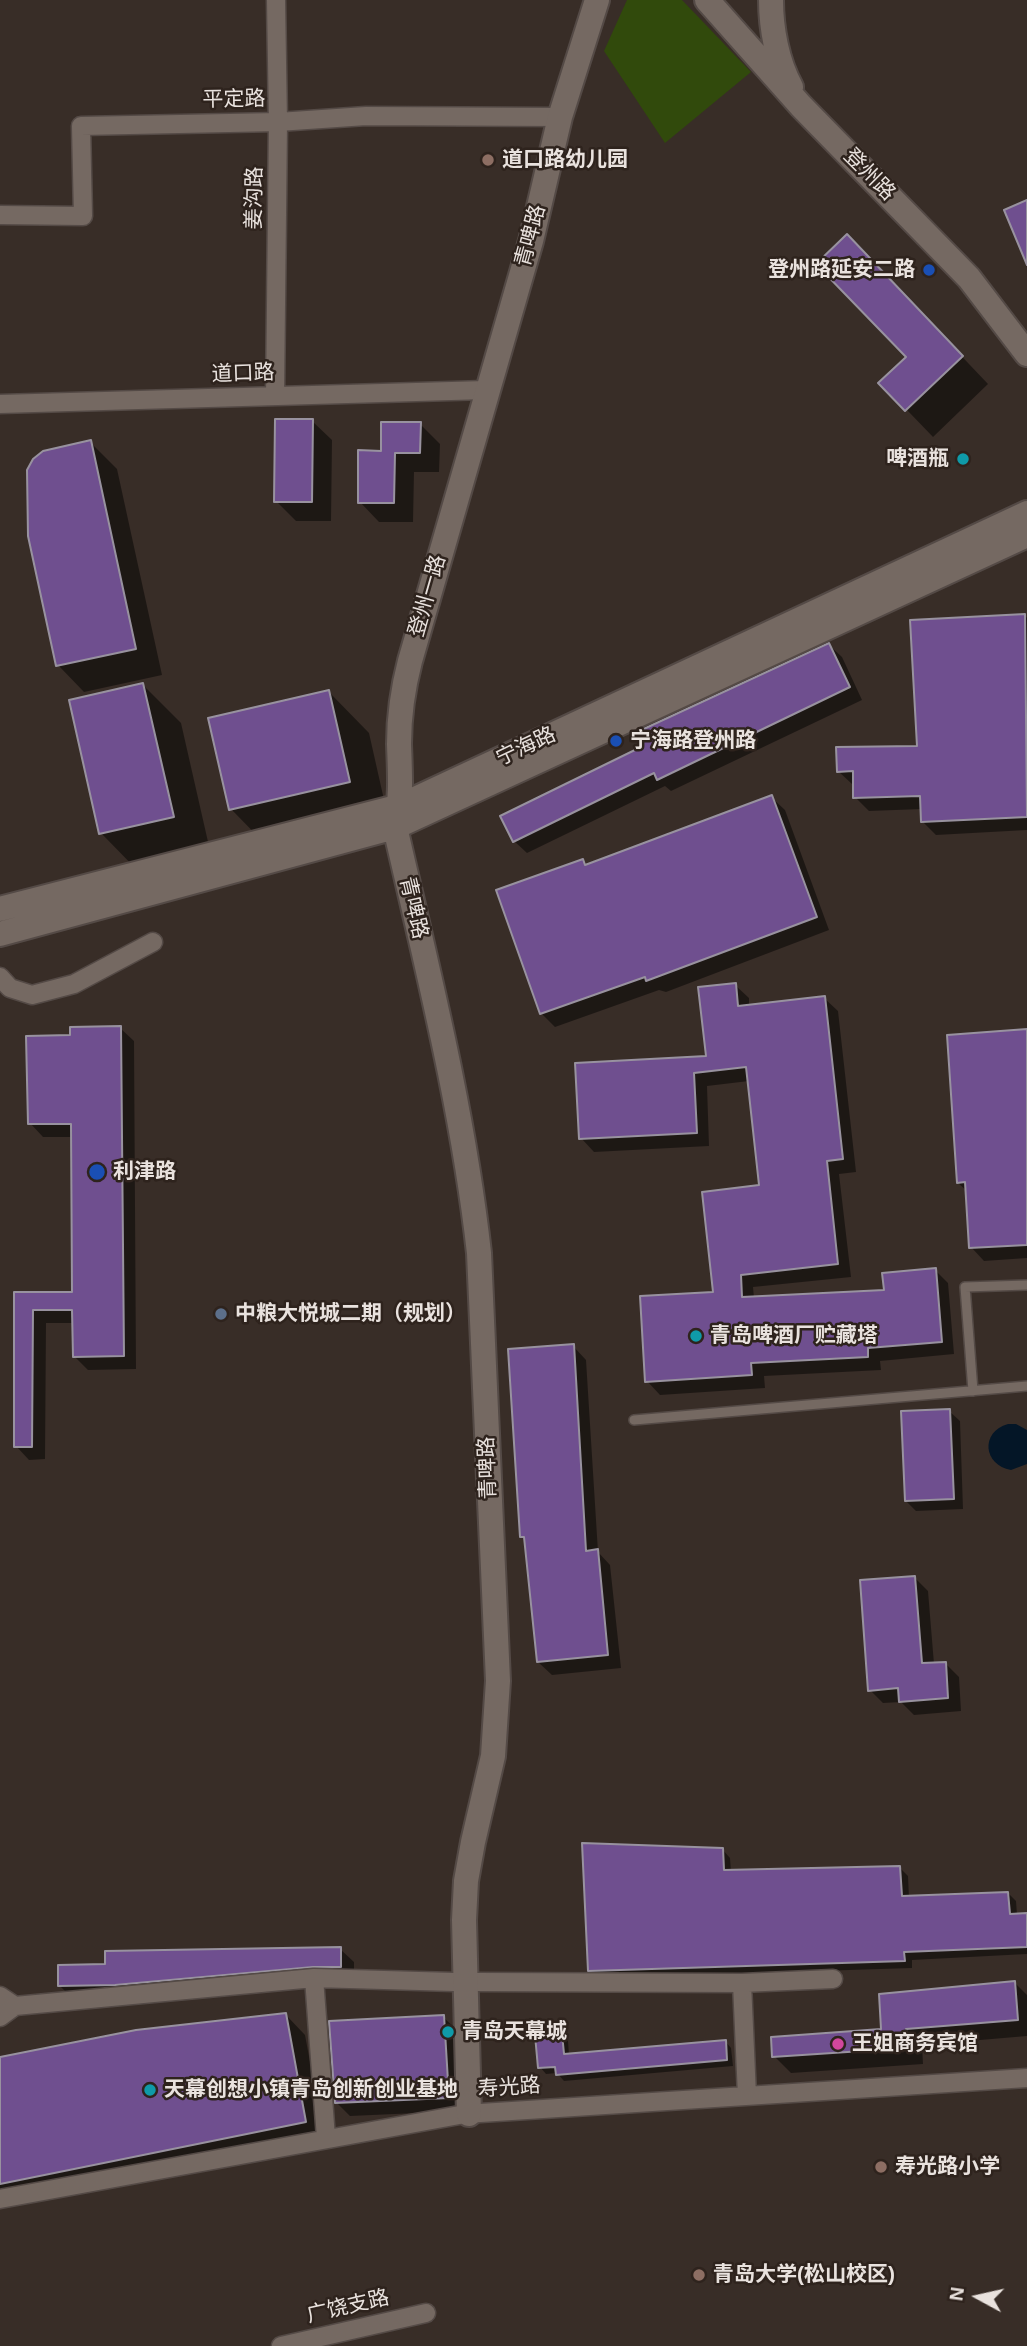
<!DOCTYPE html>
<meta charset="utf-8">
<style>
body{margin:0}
#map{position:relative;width:1027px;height:2346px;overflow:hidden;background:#382d27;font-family:Helvetica,sans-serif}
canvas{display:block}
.north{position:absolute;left:943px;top:2262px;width:70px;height:70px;-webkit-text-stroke:5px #2e231d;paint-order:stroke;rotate:278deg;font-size:19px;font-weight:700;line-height:28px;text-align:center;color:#e9e2de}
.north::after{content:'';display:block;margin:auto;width:24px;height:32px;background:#e9e2de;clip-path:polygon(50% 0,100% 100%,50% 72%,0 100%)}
</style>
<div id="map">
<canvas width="1027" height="2346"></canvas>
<div class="north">N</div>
</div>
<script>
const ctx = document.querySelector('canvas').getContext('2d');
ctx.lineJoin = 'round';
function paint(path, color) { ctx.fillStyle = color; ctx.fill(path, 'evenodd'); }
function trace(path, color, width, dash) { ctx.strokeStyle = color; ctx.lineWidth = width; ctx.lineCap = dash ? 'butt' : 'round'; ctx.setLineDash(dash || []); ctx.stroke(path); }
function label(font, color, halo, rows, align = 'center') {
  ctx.font = font + ' Helvetica,"Noto Sans SC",sans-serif'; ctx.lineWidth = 5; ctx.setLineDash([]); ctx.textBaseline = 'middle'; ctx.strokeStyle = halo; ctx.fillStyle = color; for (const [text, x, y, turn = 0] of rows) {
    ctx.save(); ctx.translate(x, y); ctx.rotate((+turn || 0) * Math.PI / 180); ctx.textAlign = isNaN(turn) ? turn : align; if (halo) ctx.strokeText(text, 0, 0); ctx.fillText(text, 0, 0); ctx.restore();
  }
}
paint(new Path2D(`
 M627,0H682L751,72L665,143L604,51Z`), '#314a0c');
paint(new Path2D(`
 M1008,1424H1016L1027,1430V1464L1011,1470C983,1465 980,1432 1008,1424Z`), '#041627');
paint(new Path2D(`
 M874,264L988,384L933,437L881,383L908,357Z
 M312,421L332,440L331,521H296L276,501Z
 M420,424L440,444L439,472H414L413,522H379L360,502L383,452Z
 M90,442L117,469L162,675L84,692L58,665Z
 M1025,615L1027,618V830L936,835L923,822L922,809L869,811L855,797V784H852L838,771L919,747Z
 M829,645L842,657L862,700L671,791L665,786L527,853L514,841L644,748Z
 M143,685L181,723L211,855L139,872L101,833Z
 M329,692L369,733L389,822L271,850L231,809Z
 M771,797L785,810L829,930L666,992L659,990L555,1027L541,1013L582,861L587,866Z
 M735,985L749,998V1006L824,998L838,1011L856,1172L839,1174L851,1277L753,1287L754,1298L886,1292L935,1270L948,1283L954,1354L880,1361L881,1370L764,1376L765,1388L660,1395L647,1381L715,1293L761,1187L749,1081L707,1086L709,1146L594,1152L581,1138L708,1058Z
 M120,1028L134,1041L136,1369L88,1370L74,1356V1323H46L45,1459L29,1460L16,1446V1294L74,1293L72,1137H43L30,1123L72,1037Z
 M1027,1031V1258L984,1261L971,1247L968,1192L958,1183Z
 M573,1346L586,1360L598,1552L610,1565L621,1668L552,1675L538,1662L526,1541L522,1536Z
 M949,1411L960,1421L963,1509L916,1511L906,1501Z
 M915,1578L928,1591L934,1664L945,1663L959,1677L961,1711L914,1715L901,1702L883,1703L870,1690Z
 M722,1849L730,1858L731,1872L900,1868L908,1876L909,1898L1008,1893L1016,1901L1017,1915H1027V1954L912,1960V1968L598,1978L590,1970Z
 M340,1949L354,1962V1980L73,1999L60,1986L107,1965Z
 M1014,1982L1027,1995V2036L922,2045L923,2064L791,2073L774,2056L883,2030Z
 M286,2015L305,2035L325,2142L0,2208V2059Z
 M443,2017L457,2030L462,2111L350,2116L336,2102Z
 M561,2035L568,2041L569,2055L725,2041L731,2048L733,2066L564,2081L557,2073L546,2074L540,2067Z`), '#0007');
const building = new Path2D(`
 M1027,200V265L1004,210Z
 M847,234L963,356L905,411L878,383L906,357L816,264Z
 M275,419H313L312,502H274Z
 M381,422H421L420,453H395L394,503H358V450L381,451Z
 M91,440L136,649L56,666L28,536L27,470L33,459L43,451Z
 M1025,614L1027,817L921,822L920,796L853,798V771L837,772L836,747L917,746L910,620Z
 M829,643L850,687L657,780L654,773L513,842L500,816L641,747L635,733Z
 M143,683L174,817L99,834L69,700Z
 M329,690L350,782L229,810L208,718Z
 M772,795L817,917L646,981L645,977L540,1014L496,890L583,859L585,865Z
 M736,983L738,1006L825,996L843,1159L827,1161L838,1264L741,1275L742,1297L884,1290L882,1273L936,1268L942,1342L868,1348V1357L751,1363L752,1375L645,1382L640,1296L713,1292L702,1192L759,1185L746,1067L694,1073L697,1133L579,1139L575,1063L706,1056L698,987Z
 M121,1026L124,1356L73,1357L72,1310H33L32,1447H14V1292H72L71,1124H28L26,1036L70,1035V1027Z
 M1027,1029V1245L969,1248L965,1182L957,1183L947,1035Z
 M574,1344L586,1551L598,1549L608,1655L537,1662L524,1537H520L508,1349Z
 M950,1409L954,1499L905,1501L901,1411Z
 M915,1576L922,1663L946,1662L948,1698L899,1702L898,1688L868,1691L860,1580Z
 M582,1843L723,1848L724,1870L900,1866L902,1896L1008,1892L1010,1914L1027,1913V1947L904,1952L905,1961L588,1971Z
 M341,1947V1967H313L115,1985L58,1986V1965L105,1964V1951Z
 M1015,1981L1018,2020L906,2029L908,2048L772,2057L771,2037L881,2029L879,1994Z
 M286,2013L306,2122L0,2184V2057L136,2030Z
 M444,2015L449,2098L335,2103L329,2021Z
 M562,2033L564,2054L726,2040L727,2060L556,2075L555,2067L538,2068L535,2035Z`);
paint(building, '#6f4f8f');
trace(building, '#98929f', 2);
const lane = new Path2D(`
 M973,1391L965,1287L1027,1285
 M634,1420L1027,1386`);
const street = new Path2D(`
 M0,215L83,216L81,126L278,122L366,116L560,117
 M275,396L278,122L276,0
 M0,404L486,390
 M0,977L10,988L32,995L74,984L153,942
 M314,1978L326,2138
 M477,1982L742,1983L833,1979
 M742,1983L747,2096
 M0,1996L15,2006L0,2017
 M15,2006L314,1978L454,1982
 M0,2199L465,2114L1027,2078
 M281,2346L426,2313`);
const secondary = new Path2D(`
 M707,0L801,106L969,278L1027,354
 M771,0C771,28 777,62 791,87
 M0,909L400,806L1027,513
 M0,934L395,827L1027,535
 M469,2114L464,1920L466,1881L473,1842L493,1756L498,1681L479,1253C463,1109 427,968 395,827C402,799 400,773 399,744C399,716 403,688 410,661L531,241L560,117L597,0`);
trace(lane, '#544a46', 12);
trace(street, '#544a46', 21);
trace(secondary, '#544a46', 28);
trace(lane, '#756962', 9);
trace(street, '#756962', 18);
trace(secondary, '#756962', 24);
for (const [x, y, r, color] of [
 [488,160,7,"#8d6e63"],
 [929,270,7,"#1a4fb4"],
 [963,459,7,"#0f9aa8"],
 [616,741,7,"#1a4fb4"],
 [97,1172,9,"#1a4fb4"],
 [221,1314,7,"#5c6f8a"],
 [696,1336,7,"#0f9aa8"],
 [448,2032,7,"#0f9aa8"],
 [838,2044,7,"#d1479c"],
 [150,2090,7,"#0f9aa8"],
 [881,2167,7,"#8d6e63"],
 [699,2275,7,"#8d6e63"]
]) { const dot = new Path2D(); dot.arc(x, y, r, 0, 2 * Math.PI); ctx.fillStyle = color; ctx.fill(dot); trace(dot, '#2e231d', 2.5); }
label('21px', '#e9e2de', '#2e231d', [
 ["平定路",234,100,-1],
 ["登州路",869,175,45],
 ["姜沟路",255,198,-89],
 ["青啤路",531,236,-75],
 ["道口路",243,374,-2],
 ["登州一路",428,596,-74],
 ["宁海路",526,747,-25],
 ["青啤路",413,908,77],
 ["青啤路",488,1468,-92],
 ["寿光路",509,2088,-4],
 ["广饶支路",348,2307,-13]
]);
label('bold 21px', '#e9e2de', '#2e231d', [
 ["道口路幼儿园",502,160],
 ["登州路延安二路",915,270,"right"],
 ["啤酒瓶",949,459,"right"],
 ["宁海路登州路",630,741],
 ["利津路",113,1172],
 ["中粮大悦城二期（规划）",235,1314],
 ["青岛啤酒厂贮藏塔",710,1336],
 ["青岛天幕城",462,2032],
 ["王姐商务宾馆",852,2044],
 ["天幕创想小镇青岛创新创业基地",164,2090],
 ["寿光路小学",895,2167],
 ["青岛大学(松山校区)",713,2275]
], 'left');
</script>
